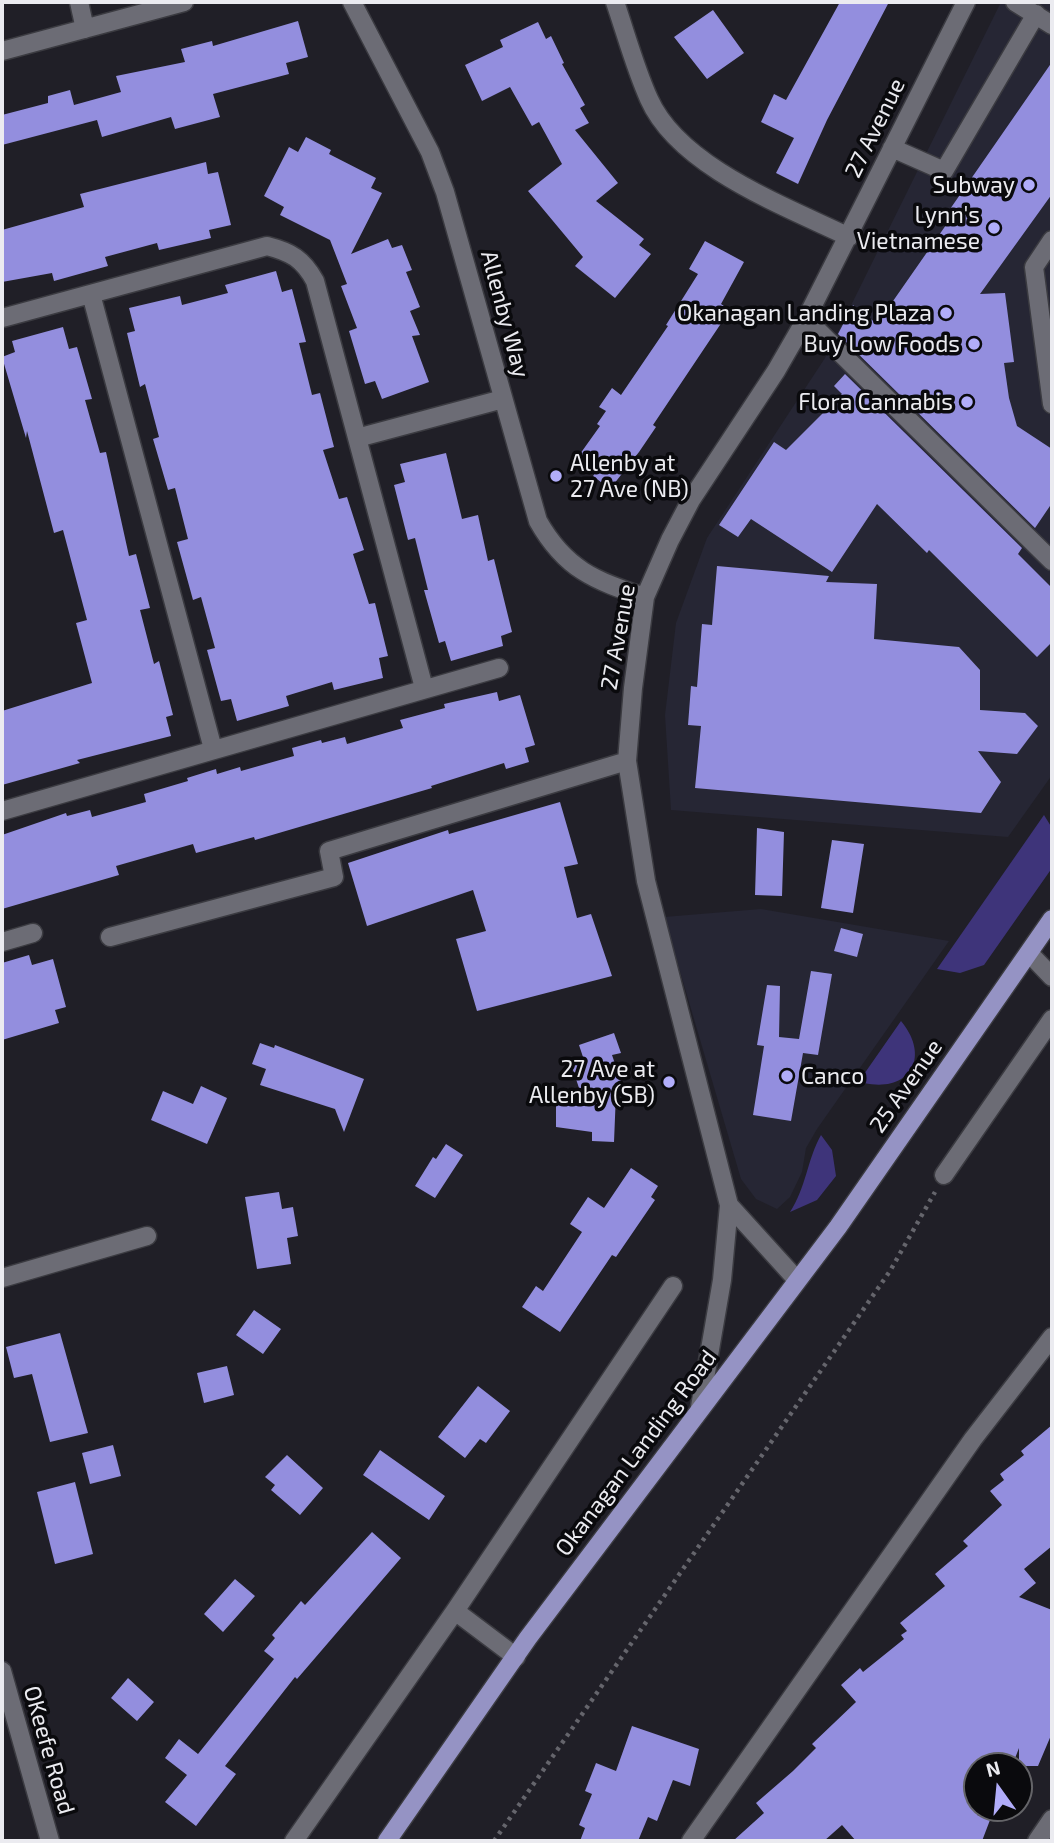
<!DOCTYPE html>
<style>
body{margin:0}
#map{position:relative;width:1054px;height:1843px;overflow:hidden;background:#201f27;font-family:"Exo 2",sans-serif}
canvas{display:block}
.frame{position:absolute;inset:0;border:4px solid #ebebf0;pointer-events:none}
.north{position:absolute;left:963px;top:1752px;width:70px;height:70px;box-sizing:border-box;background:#0a0a0d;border:2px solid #646468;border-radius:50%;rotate:345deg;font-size:19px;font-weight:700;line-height:28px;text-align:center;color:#ebebf0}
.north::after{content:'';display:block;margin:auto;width:24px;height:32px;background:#b1adfa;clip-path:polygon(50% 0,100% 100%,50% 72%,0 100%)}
</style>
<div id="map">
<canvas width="1054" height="1843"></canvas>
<div class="frame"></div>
<div class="north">N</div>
</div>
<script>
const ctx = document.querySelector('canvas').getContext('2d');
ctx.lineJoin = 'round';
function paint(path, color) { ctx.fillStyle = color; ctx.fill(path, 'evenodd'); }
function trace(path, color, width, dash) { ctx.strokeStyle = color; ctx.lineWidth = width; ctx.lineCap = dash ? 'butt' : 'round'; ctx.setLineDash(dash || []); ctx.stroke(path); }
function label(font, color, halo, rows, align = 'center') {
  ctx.font = font + ' "Exo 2",sans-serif'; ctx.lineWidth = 7; ctx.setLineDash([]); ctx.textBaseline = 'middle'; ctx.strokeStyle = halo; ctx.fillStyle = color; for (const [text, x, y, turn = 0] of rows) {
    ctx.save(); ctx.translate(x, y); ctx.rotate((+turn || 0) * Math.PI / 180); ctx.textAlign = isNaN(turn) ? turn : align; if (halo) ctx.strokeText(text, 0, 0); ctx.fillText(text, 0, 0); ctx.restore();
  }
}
paint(new Path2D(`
 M1001,2H1052V775L1008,837L671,810L665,715L676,623L707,538L825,358Z
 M761,909L949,941L817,1129L806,1148L802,1172L790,1197L777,1209L756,1199L741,1179L664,917Z`), '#262634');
paint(new Path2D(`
 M1044,815L1052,828V868L984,965L960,973L937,969Z
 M901,1021C931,1057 910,1093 864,1083L862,1077Z
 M821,1135L832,1150L836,1176L817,1200L790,1212C806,1188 807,1160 821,1135Z`), '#3e347a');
paint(new Path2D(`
 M840,2H889L827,120L798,184L776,173L794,138L761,122L774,94L786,100Z
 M713,10L744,53L707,79L674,37Z
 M298,21L308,57L286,63L289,74L213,94L220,117L175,129L171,117L102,137L97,120L2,145V115L48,103V96L70,90L74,105L121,92L116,76L185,62L181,49L212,41L213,46Z
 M538,22L546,39L551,36L564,63L562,64L585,105L580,108L589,123L575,130L618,183L596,201L644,239L639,245L651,254L615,298L575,266L583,257L528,191L562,164L539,122L532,126L510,87L482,101L465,65L503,47L500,40Z
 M1052,62V194L980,294L1005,293L1014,362L1004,363L1009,398L1017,426L1052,449V503L1035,528L838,334L853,305L877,324L953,215L948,212Z
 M306,137L331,150L329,154L376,178L371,188L382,193L351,254L388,239L392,248L402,245L412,270L406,272L420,307L410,311L420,335L412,336L429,382L382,399L375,381L365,384L349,331L357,328L341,286L347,284L330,240L280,215L284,207L264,196L289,147L298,152Z
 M206,162L208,174L218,172L231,225L209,230L211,238L159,250L157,243L105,257L108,266L54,281L52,273L2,282V230L84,207L80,194Z
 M705,241L744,262L721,304L730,310L653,425L656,427L639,452L610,489L593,476L599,468L580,454L600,426L597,424L606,411L599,407L612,388L621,395L668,326L666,325L698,274L689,269Z
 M276,271L282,292L292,289L306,342L299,343L312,395L320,393L334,447L323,450L339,499L347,497L364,550L353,554L369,604L375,603L388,656L379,658L383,678L334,690L332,682L286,696L289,706L237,721L231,699L221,701L207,650L215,648L201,597L193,600L177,542L188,539L175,488L168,490L153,439L159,437L145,384L140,387L127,333L135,331L129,308L180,296L182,305L228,293L225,285Z
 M63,327L69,349L77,347L92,399L85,400L100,453L106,452L129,556L136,554L150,608L140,610L154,664L159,661L173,715L166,717L171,736L77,760L80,763L2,785V711L92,683L76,623L87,620L63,530L54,533L27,431L26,438L2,357L15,352L12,341Z
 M845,374L1022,548L1018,554L1052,588V642L1037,657L929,550L927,553L877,504L832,572L751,519L738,537L719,525L774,442L786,450L842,394L834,386Z
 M446,453L462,519L478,515L488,561L494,559L512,632L501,636L503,646L451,661L445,641L439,643L424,590H428L415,538L408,540L394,485L405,482L400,464Z
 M717,566L829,576L826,582L877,584L874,639L959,647L980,670V710L1025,713L1038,726L1017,754L978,751L1001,782L981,813L695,788L701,726L688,725L691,686L697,687L702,624L712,625Z
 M497,692L499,701L520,695L535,745L525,748L529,762L506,769L504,763L431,786L432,788L255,840L254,837L196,853L193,844L116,866L119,875L2,909V835L66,813L67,816L90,810L92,817L146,802L144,794L188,781L187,778L216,769L217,774L240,767L241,771L294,756L292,748L321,740L322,743L345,737L347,744L403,728L400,720L445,708L444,704Z
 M560,802L578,864L564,867L577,918L591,914L612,976L477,1011L456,939L486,931L473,890L367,926L348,863L448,830L449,834Z
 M757,828L784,832L782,896L755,895Z
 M832,840L864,844L853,913L821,908Z
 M841,928L863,934L857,957L834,951Z
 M29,955L32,965L53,959L66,1007L55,1010L59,1023L2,1040V963Z
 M811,971L832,974L818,1055L803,1053L791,1121L753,1115L764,1046L757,1045L767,985L780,986L779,1037L799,1039Z
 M614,1033L621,1053L612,1055L624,1090L616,1093L614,1142L592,1141V1132L556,1127V1105L585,1106L571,1064L584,1060L579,1045Z
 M260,1043L274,1048L275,1045L364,1079L344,1132L335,1109L260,1085L266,1069L252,1064Z
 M201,1086L227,1098L207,1144L151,1120L163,1091L193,1104Z
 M446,1144L463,1155L435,1198L415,1186L433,1157L436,1159Z
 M631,1168L658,1186L651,1197L655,1200L616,1257L612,1255L560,1332L522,1307L536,1286L543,1291L582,1232L570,1224L588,1197L604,1208Z
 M279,1192L282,1209L293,1207L298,1236L287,1238L291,1264L257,1269L245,1197Z
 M254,1310L281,1329L263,1354L236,1335Z
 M60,1333L88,1433L50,1442L32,1374L14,1378L6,1347Z
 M227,1366L234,1395L204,1403L197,1373Z
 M478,1386L510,1411L486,1443L480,1439L465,1458L438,1437Z
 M1052,1425V1546L1024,1569L1036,1583L1019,1597L1052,1610V1733L1038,1766H1019V1748L1012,1766H977V1815L990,1820L982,1841H856L842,1825L824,1841H733L764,1813L756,1803L793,1771L816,1748L812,1744L856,1702L841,1685L860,1668L863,1672L904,1639L901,1635L907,1631L900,1623L945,1586L935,1574L968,1546L963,1541L1002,1505L990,1491L1004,1480L1000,1474L1024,1455L1021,1451Z
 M113,1445L121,1476L90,1484L82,1453Z
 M380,1450L445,1496L429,1520L363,1475Z
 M287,1455L323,1488L300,1515L271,1490L275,1485L265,1477Z
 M75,1482L93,1554L55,1564L37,1492Z
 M372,1532L401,1558L297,1679L295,1677L225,1766L236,1774L196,1826L165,1802L187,1775L165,1758L179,1739L198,1754L274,1659L264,1651L275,1638L272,1635L301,1601L305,1605Z
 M235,1579L255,1596L223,1632L204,1614Z
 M128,1678L154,1702L137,1721L111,1698Z
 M632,1726L699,1749L690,1786L673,1780L657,1821L648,1817L638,1841H580L585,1828L579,1825L592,1794L585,1791L596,1763L616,1771Z`), '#938ede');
const minor = new Path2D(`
 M79,2L85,29
 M352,2L430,152L445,192L538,521C565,569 595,581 645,597
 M615,2C626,34 635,68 649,99C679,167 785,206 849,237
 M1015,2L1052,25
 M2,51L184,2
 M892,148L944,171L1036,14
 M1052,240L1034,267L1052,404
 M91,294L213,749
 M2,318L267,246C291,252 303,259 315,281L424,688
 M806,319L1052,561
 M357,438L503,399
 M2,811L499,668
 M110,937L334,877L329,851L627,761
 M2,942L33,933
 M1029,953L1052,977
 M944,1175L1052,1019
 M2,1278L147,1236
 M797,1280L729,1205L646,881L627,761L633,688L645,597L670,540L691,500L776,371L806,319L966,2
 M700,1407L722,1280L729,1205
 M455,1611L516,1657
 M2,1671L50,1841
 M294,1841L455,1611L673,1286
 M691,1841L973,1439L1052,1337
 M1037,1841L1052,1819`);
const major = new Path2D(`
 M387,1841L528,1638L838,1227L1052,919`);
trace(minor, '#3b3b41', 21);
trace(major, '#3b3b41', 21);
trace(new Path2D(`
 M494,1841L890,1271L935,1192`), '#65656c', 4.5, [3.5, 5]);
trace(minor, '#6c6c75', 18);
trace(major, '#9593c4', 18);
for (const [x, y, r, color] of [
 [1029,185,7,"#b1adfa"],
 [994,228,7,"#b1adfa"],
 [946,313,7,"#b1adfa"],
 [974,344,7,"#b1adfa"],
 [967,402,7,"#b1adfa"],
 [556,476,7,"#b1adfa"],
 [787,1076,7,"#b1adfa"],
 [669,1082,7,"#b1adfa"]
]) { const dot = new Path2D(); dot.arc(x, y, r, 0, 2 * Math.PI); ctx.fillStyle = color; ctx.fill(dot); trace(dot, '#0a0a0d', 2.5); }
label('23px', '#ebebf0', '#0a0a0d', [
 ["27 Avenue",875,128,-64],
 ["Allenby Way",505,314,75],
 ["27 Avenue",618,637,-80],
 ["25 Avenue",906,1086,-55],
 ["Okanagan Landing Road",636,1453,-53],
 ["OKeefe Road",49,1750,74]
]);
label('23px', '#ebebf0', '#0a0a0d', [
 ["Subway",1015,185],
 ["Lynn's",980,215],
 ["Vietnamese",980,241],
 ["Okanagan Landing Plaza",932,313],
 ["Buy Low Foods",960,344],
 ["Flora Cannabis",953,402],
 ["Allenby at",570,463,"left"],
 ["27 Ave (NB)",570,489,"left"],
 ["27 Ave at",655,1069],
 ["Allenby (SB)",655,1095],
 ["Canco",801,1076,"left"]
], 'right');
</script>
